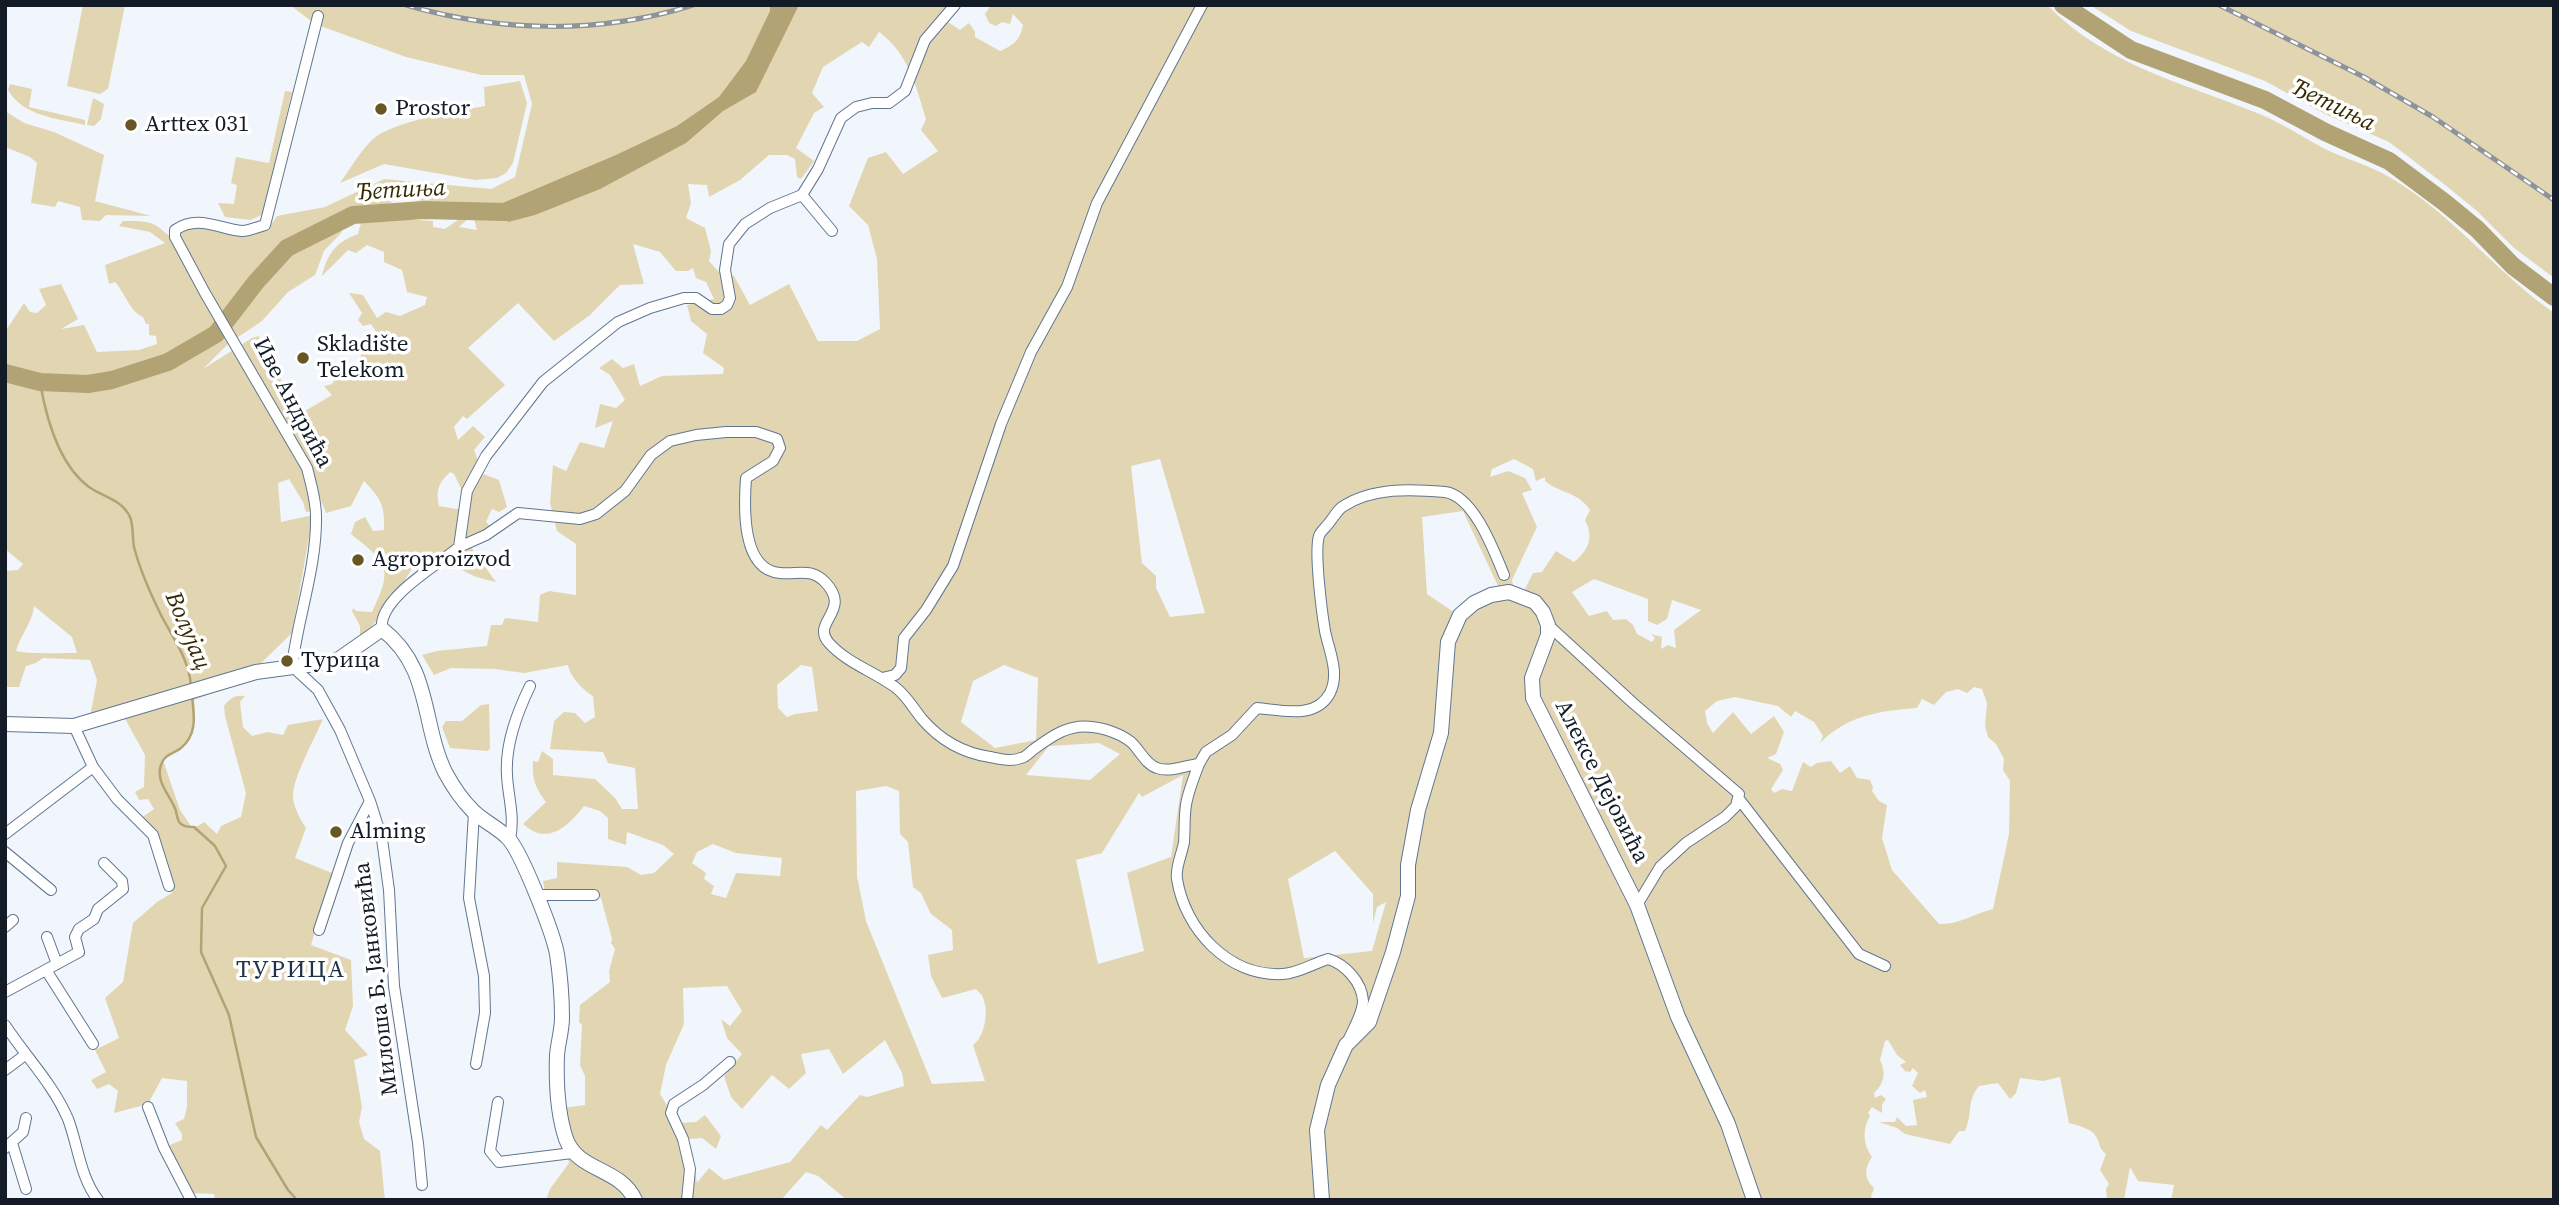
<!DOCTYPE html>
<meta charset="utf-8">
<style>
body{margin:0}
#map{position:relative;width:2559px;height:1205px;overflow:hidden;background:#f1f6fc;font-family:"Source Serif 4",serif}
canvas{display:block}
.frame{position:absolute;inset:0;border:7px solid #131c26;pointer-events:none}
</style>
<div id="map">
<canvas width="2559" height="1205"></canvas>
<div class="frame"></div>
</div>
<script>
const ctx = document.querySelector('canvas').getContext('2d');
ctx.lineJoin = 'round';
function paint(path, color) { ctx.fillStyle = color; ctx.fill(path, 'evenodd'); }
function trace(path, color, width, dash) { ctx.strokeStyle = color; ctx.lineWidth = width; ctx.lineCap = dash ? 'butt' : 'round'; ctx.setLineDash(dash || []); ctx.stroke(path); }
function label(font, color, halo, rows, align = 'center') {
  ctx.font = font + ' "Source Serif 4",serif'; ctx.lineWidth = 7; ctx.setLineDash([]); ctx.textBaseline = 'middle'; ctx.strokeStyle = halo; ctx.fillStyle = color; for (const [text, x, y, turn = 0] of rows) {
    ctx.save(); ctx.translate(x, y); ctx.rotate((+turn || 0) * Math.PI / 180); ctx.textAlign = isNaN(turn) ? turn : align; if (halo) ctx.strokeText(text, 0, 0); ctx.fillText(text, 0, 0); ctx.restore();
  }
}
paint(new Path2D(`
 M83,5H125L108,89L100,94L67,86Z
 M290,5H960L948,22L960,30L969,23L975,32V37L1000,51C1014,45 1020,40 1023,25L1013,14L1010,24L1002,22L996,26L989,23L985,14L991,5H2047C2108,67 2185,83 2262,115C2283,124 2303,137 2323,148C2345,159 2370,165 2391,178C2452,214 2496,272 2554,313V1200H2171L2174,1185L2138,1181L2130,1167L2124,1200H2107L2106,1189L2109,1184L2100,1170L2106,1154C2099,1148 2100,1145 2097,1138C2092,1128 2079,1126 2069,1123L2060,1077L2043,1081L2020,1078L2016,1093L2010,1099L1998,1083L1979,1086C1966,1102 1973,1114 1965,1131H1959L1950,1144L1905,1134L1897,1128L1879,1122H1895L1897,1117L1906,1126L1917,1125L1913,1100L1927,1097L1925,1090L1920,1093L1912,1086L1918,1073L1913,1068L1910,1072L1905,1071L1900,1065L1906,1062L1897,1055L1888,1040L1885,1041L1880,1060C1886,1072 1885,1083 1874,1093L1875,1098L1881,1095L1886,1099L1882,1105V1113L1872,1107L1868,1113L1870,1116C1862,1129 1863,1145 1872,1157C1865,1168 1863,1178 1874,1188L1871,1197L1873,1200H1759L1722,1095L1703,1062L1690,1034L1641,905L1541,704C1538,697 1535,690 1535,682C1539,640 1577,624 1524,591L1533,573L1542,572L1556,551L1574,562C1589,550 1594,537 1585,520L1590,510C1577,491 1561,494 1545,481V477L1536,481L1533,469L1514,459L1492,469L1490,477L1508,471L1525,478L1532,490L1522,493L1537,527L1512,580L1515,597C1564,617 1535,637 1528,670C1526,677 1527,685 1526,692L1626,890L1675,1020L1727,1126L1751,1200H847L818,1176L806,1172L781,1200H546L550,1189L569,1163L559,1126L563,1108L585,1105V1076L580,1065L582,1025L579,1022L580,1005L610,982L609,971L615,949L611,943L612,939L601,898L569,890L545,892L543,881L557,878V862L627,867L641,875L654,873L674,854L663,845L627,832L626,845L608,839V818L600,811L584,806C573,820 557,838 538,833C533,832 527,827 523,824L546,802C535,787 532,779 533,761L538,762L542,751L553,759V775L595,779L615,798L622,809H638L635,768L608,763L603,752L550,749L554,721L564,712L575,713L585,723L595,717L593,696C583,690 570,677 568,665L524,673L495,669L451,668L434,675L422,655L437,651L487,646L491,625H502L505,618L538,622L540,595L549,591L576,595V544L557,531L550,503L553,465L566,471L580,442L604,448L613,421L595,428L600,404L616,408L625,400L610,375L599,368L612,359L623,368L634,364L640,386L662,376L723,374L724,368L703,353L707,334L691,321L687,305L714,299L706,282L696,278L693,268L688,271H676L660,252L633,244L644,284L620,285L590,315L554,341L518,303L468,348L505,385L467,419L463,416L454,427L458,440L473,426L485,437L474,450L483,474L499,480L507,507L499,512L492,509L486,522L490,526L471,547L496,582C475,578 458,571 445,555L426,569L415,554L412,558L414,565C399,591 382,618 360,638V626L352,611L353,608L356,611L372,612C394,567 387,563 351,534L355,522L365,517L373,531L384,530C385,505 381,499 364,481L351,506L326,513L318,493L305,477L312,494L313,511L306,512L303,502L289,479L278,483L281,522L313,515L292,633L257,667L90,717L97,680L90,660L43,658L36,663L26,666L19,687H5V571L18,570L23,564L5,549V332L24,303L30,312L37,313L46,305L39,289L61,284L78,319L61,329L84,325L97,352L139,350L157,344L156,336L149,335V324H146L143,317C129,311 126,294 115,282L109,284L105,265L165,243L150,232L119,226L123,221C134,221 147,220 157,226C164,231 167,236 176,238L177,230C196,218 245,227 268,229L277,216L325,207L384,179L491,189L515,177L532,104L524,75H481L406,57L315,24ZM879,32C908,53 916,86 926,119L921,130L938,151L903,174L886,152L868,158L849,206L868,225L877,259L880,329L857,341H818L789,284L750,305L734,276L718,271L709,261L711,251L705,228L686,218L691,203L688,184L707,185L709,197L740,180L769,155H787L795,159L797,177L801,179L814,161L796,148L814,113L824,107L812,93L823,67L862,42L869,47ZM400,198L471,207L477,230L459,227L469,218L459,219L445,229L433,227V221L390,218L361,223L358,234C336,242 327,254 322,276L348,250L356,253L367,245L384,252V262L402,270L407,292L427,297L425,305L400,316L386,312L377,318L363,295L349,293L362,313L358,320L363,326L371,324L383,342L375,350L367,345L357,363L346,365L345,370H339L332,384L324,386L332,395L300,414L270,360L275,356L273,338L270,337L262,347L259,336L252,338L203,369L228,344L262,321L288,292L315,275L324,251L341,233L344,225ZM1160,459L1205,613L1170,617L1156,588V576L1142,563L1131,466ZM450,472L454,474L468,503V507L456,509L439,506C436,490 438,484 450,472ZM1463,511L1498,586L1455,613L1427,594L1422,517ZM1594,579L1648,599V621L1657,625L1667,619L1672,600L1701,610L1674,630L1676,648L1668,645L1661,649L1662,637L1651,634L1655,638L1652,642L1637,634L1633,625L1626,619L1613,620L1607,611L1589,616L1572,592ZM34,606L72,637L77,653C65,653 24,654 16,651C20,636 33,621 34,606ZM801,665L812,667L818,711L795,714L787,717L778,708L777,685ZM1004,665L1038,678L1036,740L995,748L961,722L973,681ZM1974,687L1982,689L1987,703L1985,726L1988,737L1996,744L2004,759L2003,770L2010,781L2009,834L1993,909C1974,914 1958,925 1939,924L1892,870L1882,838L1887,805L1879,801L1872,791L1873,787L1870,780L1857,778L1850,766L1840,773L1831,761L1817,763L1811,767L1803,762L1792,791L1782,789L1774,793L1771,789L1783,770L1780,764L1767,758L1776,754L1784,732L1774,716L1751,734L1733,712L1713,733L1707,723L1705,711L1717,701L1735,697L1778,706L1791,717L1795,711L1814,722L1823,736L1820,743C1848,715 1879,711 1917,708L1922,699L1934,705L1946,692L1958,689L1967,693ZM1099,743L1120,754L1090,780L1026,775L1049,746ZM1183,775L1171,857L1127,873L1144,951L1098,964L1076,860L1102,853L1139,793L1142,797ZM886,786L899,791L900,834L908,842L913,887L921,893L931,914L952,930L953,950L928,955L931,976L942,998L976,989C978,992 982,994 983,998C989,1011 985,1037 973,1045L985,1081L932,1084L866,921L857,876L856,791ZM713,844L736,853L782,858L780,876L736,873L726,898L711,894L714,886L704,879L706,873L692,863L697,852ZM1335,851L1373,894V923L1377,907L1386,902L1372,951L1304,958L1288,879ZM727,986L742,1011L730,1026L721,1019L727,1038L742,1054L724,1076L731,1097L742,1109L772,1075L789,1089L806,1073L801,1054L829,1049L843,1074L885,1040L902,1073L904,1086L867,1097L860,1095L827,1130L821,1125L790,1162L724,1180L709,1168L697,1183L689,1139L702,1138L716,1149L721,1136L705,1115L696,1122L678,1123L660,1094L666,1065L684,1024L683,988Z
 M2090,5H2554V278L2513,247L2477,211L2444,184L2389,142L2325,114L2265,81L2131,31Z
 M520,81L527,103L513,163L506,173L497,178L475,180L384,164L340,183C350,169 361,150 373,139C394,121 457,111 485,106L484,87Z
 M10,84L32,89L29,107L85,120V125C57,118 24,117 8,90Z
 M285,91L292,92L263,214L251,220L225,217L218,203L234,204L237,185L231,183L236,157L269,163Z
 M93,98L104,104L101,119L94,126L87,125Z
 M5,111L24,123L54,132L104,155L95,201L151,216L106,215L100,221L82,220L80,207L58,201L55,207L31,203L37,163L30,157L5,147Z
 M216,687L218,691L194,700C196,734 192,742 163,760L180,810L191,826H198L204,822L217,834L221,826L241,817L246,793L225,716L224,706C230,698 235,695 245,696L240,702L243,727L252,736L267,732L283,735L288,725L323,719C315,738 292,779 293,797C294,808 300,819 306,828L295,858L332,873L311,945L351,960L353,1006L345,1030L368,1055L354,1060L362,1107L359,1122L364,1139L380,1151L385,1200H215L214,1194L190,1193L165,1147L182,1140V1134L175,1123L184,1119L187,1107V1081L162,1078L148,1104L114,1113L118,1091L109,1084L97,1089L91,1080L106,1072L95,1050L119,1038L105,998L123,982L133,923L157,902L172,893L160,850L141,818L154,809L148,799L139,800L135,792L144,787L145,755L123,715Z
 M489,704L490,749L487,751L450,748L442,727L446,721H462L481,705Z`), '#e2d6b2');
paint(new Path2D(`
 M770,5H799L756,92L723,111L686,143L600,189L535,215L508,222L498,205L616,155L677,126L719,97L746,61L770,11Z`), '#b2a374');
trace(new Path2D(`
 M40,382C46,417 59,465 89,487C103,497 120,499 129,515C134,523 132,537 134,547C140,570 151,595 162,617C174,639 189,660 191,686
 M192,696C194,714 198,734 181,748C174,754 164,754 161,765C155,782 171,796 176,811C176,813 178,820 179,822C183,827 189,827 194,827L215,846L226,866L202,908L201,952L229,1015L256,1137L288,1190L297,1200`), '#b2a374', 2.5);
trace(new Path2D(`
 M2063,5L2131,50L2265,100L2325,132L2389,161L2444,202L2477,229L2513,266L2554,297
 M5,373L40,382L88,384L112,380L168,362L216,334L256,282L287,248L353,215L423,210L506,212L525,205`), '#b2a374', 18);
const minor = new Path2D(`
 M318,16L265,225C258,227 249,231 242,231C219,229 198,214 175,230V237L205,293L307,468C311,484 316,500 316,516C317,566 298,617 292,666L318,690L340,730L370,801L382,839L389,890L394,986L418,1143L422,1185
 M802,195L832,231
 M459,547L486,535L518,513L580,519L596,514L625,491L651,455L670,441L696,435L726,432H756L777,439L780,448L773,461L746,478C744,506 741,570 780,573C797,575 811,567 825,582C853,611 810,622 829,643C847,663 873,671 895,687C907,696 913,708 922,719C940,740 963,753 990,757C1000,759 1011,762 1021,758C1026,757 1030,752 1034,749C1052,736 1068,724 1092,727C1104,728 1121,734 1131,742C1140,750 1145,764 1157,768C1170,773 1186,765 1199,764C1194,777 1188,792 1186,805C1184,817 1185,830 1184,842C1182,854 1175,868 1177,879C1185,930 1229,977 1283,974C1299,973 1312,964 1328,959C1345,964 1362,982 1363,1001C1363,1013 1353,1029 1349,1039
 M1548,625L1633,703L1739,794L1736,806L1725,817L1686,843L1660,867L1637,905
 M382,629C378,598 438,565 459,547L467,491L486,456L543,382L618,322L650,308L684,298H696L712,309H721L727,305L730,298L725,270L729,244L745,224L770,208L802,195L818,169L841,118L856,107L872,103H889L905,91L925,40L955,5
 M882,678L895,675L901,668L904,638L926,610L953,566L1001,424L1031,352L1067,287L1097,203L1202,5
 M74,726L93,767L117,799L153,835L169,886
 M1199,764L1206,752L1232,735L1257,708C1281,710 1316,720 1330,693C1340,673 1329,651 1325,631C1322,613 1314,552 1319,536C1320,532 1326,527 1329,523C1333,518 1337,511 1342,507C1372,487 1411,489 1445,492C1474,496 1494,551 1504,575
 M1739,799L1859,954L1885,966
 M474,812L469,898L484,976L485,1013L476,1064
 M5,834L93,767
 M510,839C515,816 508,797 507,775C505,744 517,713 530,686
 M5,852L51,890
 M535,892L542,895H594
 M5,927L13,920
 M319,930L348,843L370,801
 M47,937L57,964
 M46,970L93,1044
 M5,992L79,952L75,937L79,929L94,919L98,909L123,889L122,881L104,863
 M5,1025C26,1057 53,1084 68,1119C78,1145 80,1177 98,1200
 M5,1070L25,1055
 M498,1102L490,1151L499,1162L572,1153
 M148,1107L164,1148L191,1200
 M12,1143L26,1189
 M5,1148L23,1132L26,1118
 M687,1200L690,1169L683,1139L671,1113L674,1104L703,1085L730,1062`);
const tertiary = new Path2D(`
 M5,724L74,726L256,672L330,662L339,659L382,629C432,668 421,722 445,772C452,785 463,801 473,811C483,821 497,827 507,837C521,850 553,933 557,954C560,974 562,998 562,1018C562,1030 558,1043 557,1055C556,1083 557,1112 566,1139C578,1172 620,1167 635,1200
 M1322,1200L1317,1130L1328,1085L1346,1045L1369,1022L1393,952L1408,896V865L1418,810L1441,733L1448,642L1460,615L1474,603L1491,595L1509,592L1535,602L1543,612L1548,625V635L1532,678L1533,698L1637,905L1678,1017L1728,1124L1754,1200`);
trace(minor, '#607690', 12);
trace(tertiary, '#607690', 16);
trace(minor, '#fff', 10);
trace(tertiary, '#fff', 14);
const rail = new Path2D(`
 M406,5C499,32 599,35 693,5
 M2219,5L2364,77L2433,117L2554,200`);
trace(rail, '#8c939a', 5);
trace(rail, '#fff', 2.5, [8]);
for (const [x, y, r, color] of [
 [381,109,7,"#665725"],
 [131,125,7,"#665725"],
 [303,358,7,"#665725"],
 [358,560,7,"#665725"],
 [287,661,7,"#665725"],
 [336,832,7,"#665725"]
]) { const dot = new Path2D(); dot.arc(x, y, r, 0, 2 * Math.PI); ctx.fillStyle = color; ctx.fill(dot); trace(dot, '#fff', 2.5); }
label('23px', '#131c26', '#fff', [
 ["Prostor",395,109],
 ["Arttex 031",145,125],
 ["Skladište",317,345],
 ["Telekom",317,371],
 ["Agroproizvod",372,560],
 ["Турица",301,661],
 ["Alming",350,832]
], 'left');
label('23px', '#131c26', '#fff', [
 ["Иве Андрића",292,403,62],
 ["Алексе Дејовића",1601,782,63],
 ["Милоша Б. Јанковића",377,979,-97]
]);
label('italic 24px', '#362b02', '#fff', [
 ["Ђетиња",2333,106,26],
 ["Ђетиња",401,191,-3],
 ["Волујац",187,631,67]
]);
ctx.letterSpacing = '2px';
label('24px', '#1f3249', '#fff', [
 ["ТУРИЦА",291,971]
]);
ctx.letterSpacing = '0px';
</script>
